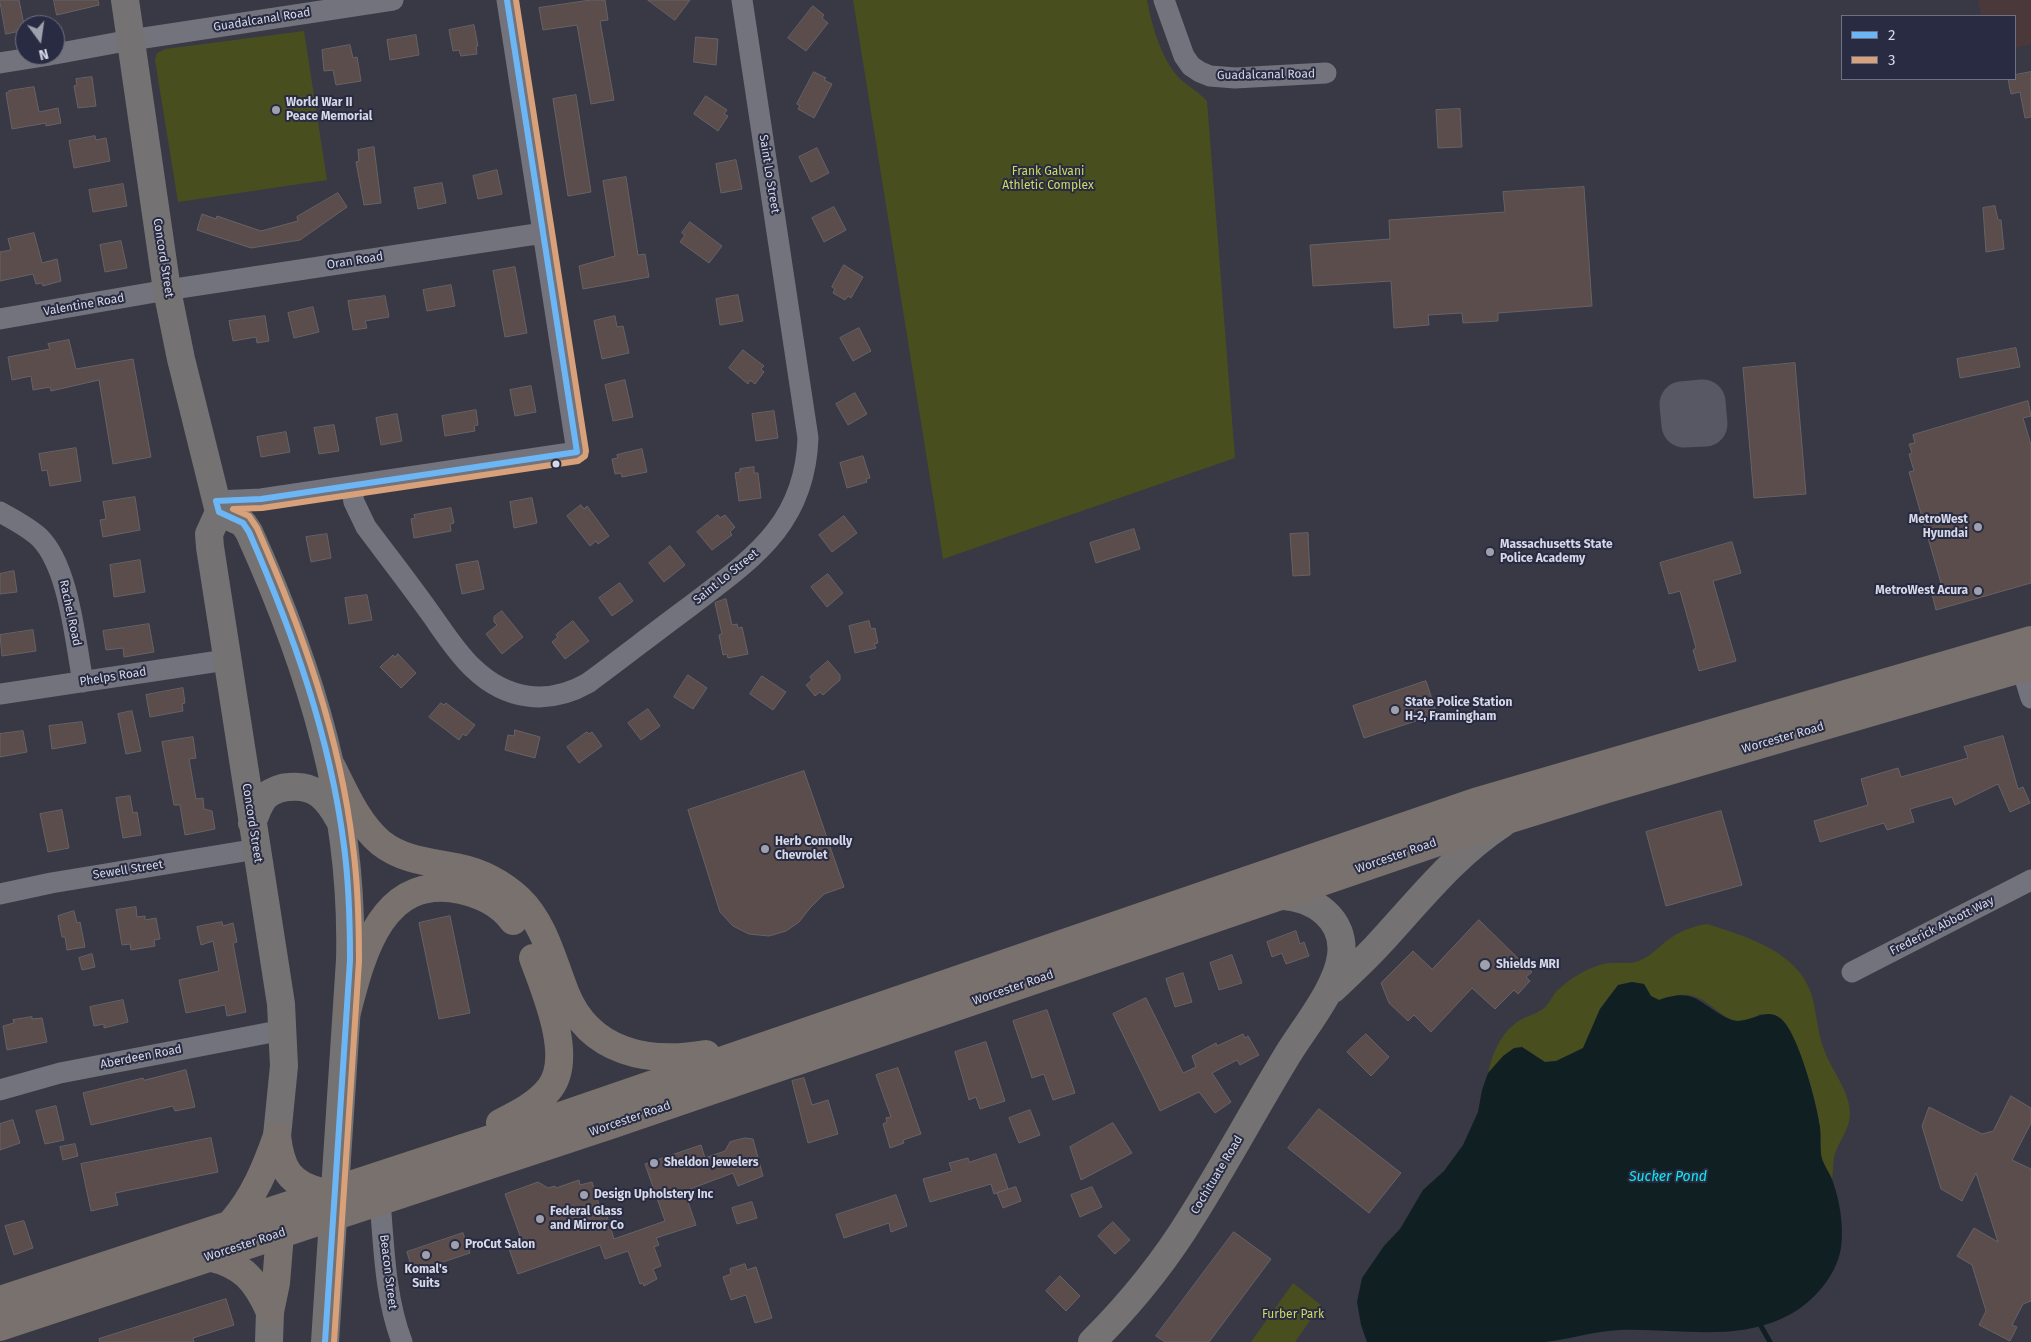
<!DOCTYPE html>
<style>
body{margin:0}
#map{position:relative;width:2031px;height:1342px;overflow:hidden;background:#383945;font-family:"Fira Sans",sans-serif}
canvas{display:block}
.legend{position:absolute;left:1841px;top:15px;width:175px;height:65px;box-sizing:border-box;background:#282b41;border:1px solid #6e7083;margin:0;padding:6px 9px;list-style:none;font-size:15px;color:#d6d8e7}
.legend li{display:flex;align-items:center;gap:10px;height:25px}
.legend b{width:25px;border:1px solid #6e7083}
.north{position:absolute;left:15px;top:15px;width:50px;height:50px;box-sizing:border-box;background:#282b41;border:1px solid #6e7083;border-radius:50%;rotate:166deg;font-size:14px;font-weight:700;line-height:20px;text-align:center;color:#d6d8e7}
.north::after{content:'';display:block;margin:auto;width:18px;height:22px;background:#9fa0ae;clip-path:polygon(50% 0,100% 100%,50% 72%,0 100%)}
</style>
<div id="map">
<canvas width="2031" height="1342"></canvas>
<ul class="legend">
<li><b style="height:6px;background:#6db6f5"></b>2</li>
<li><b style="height:6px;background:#d9a179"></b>3</li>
</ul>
<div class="north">N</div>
</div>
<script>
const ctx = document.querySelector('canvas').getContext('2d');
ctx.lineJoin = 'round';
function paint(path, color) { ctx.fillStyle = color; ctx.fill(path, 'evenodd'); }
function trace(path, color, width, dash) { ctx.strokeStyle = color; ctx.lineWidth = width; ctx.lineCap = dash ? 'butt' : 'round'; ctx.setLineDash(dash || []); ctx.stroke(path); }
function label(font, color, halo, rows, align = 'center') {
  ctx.font = font + ' "Fira Sans",sans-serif'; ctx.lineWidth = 4; ctx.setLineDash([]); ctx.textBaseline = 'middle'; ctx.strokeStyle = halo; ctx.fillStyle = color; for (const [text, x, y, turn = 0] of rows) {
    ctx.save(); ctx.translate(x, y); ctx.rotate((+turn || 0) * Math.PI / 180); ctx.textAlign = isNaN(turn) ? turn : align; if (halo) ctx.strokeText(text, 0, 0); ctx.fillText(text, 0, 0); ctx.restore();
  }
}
paint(new Path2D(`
 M1978,0H2031V44L2015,48V16H1981Z`), '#4a383b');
paint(new Path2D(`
 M853,0H1147C1152,26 1161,59 1180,79C1189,87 1199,92 1207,101L1235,458L943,559Z
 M304,31L327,180L178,202L155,60L157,53L165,49Z
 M1707,924C1745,936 1797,951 1811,993C1817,1012 1817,1033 1825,1052C1833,1073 1850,1091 1850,1115C1849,1131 1838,1142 1834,1157C1833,1164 1833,1173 1832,1180C1828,1172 1823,1164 1821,1155C1820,1146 1821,1137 1820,1128C1816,1097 1800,1043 1781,1018L1760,1014C1729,1034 1719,1005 1694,996C1684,993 1668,996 1659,1000L1651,996L1644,984L1632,982L1618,985L1600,1009L1583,1048L1569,1057L1556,1061L1545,1062L1522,1047L1488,1073C1493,1051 1503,1028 1524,1018C1533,1014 1540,1013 1547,1005C1551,1001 1553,994 1558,990C1569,979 1586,969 1600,965C1614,960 1628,966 1641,960C1653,955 1661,944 1672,937C1683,930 1694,926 1707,924Z
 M1293,1283L1321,1305L1295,1342H1251Z`), '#494e1f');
paint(new Path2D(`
 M1632,982L1644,984L1651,996L1659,1000C1695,987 1698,1003 1727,1018C1746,1029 1764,1004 1781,1019C1798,1032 1817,1104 1820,1127C1821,1136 1820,1145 1821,1154C1822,1164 1830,1172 1833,1182C1840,1202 1844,1227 1841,1248C1836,1278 1810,1306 1783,1318C1732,1342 1674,1328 1620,1330C1594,1331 1571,1339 1545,1342C1528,1342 1509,1342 1492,1342C1450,1342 1409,1342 1367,1342L1361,1325L1357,1302L1362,1278L1384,1246L1400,1229L1423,1190L1444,1171L1463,1145L1478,1112L1482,1090L1488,1073L1503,1056L1514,1048L1522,1047L1545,1062L1556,1061L1583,1048L1600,1009L1618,985Z`), '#102022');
trace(new Path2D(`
 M1761,1326L1770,1342`), '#102022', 5);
trace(new Path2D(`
 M1703,402L1705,424L1684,425L1682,404Z`), '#575863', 45);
const building = new Path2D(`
 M0,0H19L25,30L6,34Z
 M54,0H98L99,5L57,15Z
 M591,0H605L608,20L600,21L614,100L591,104L577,25L543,30L539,8Z
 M648,0H690L675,20Z
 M813,6L824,15L822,18L828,23L806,51L788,38Z
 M474,25L478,46H476L477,54L461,56L459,50L453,51L449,30Z
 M416,35L419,55L390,60L387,40Z
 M696,37L718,39L716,65L694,62Z
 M350,45L353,58L357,57L361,81L336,85L333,70L324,71L322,50Z
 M814,72L826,78L824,80L832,84L814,118L798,109L800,106L797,104Z
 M2031,72V117L2025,118L2020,92L2011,94L2008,79H2015V75Z
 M92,77L96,106L78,108L74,86L77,85L76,79Z
 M34,87L39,112L58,108L61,123L46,126V123L12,129L6,93L9,92V91Z
 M576,95L591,192L568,196L553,99Z
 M706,96L727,110L724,114L728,116L718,131L694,114Z
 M1460,109L1462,147L1438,148L1436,110Z
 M95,136L96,140L106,138L110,161L74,168L69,141Z
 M374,147L381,203L364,205L356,162L359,161L358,150Z
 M817,148L829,173L811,182L799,157Z
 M736,160L742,189L721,193L716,164Z
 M497,170L502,194L478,199L473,176Z
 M626,177L638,255L645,254L649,277L583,289L579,266L615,256L603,181Z
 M442,183L446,203L418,209L414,188Z
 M123,184L127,206L93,212L89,190Z
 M1584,187L1592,306L1498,313V321L1463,323L1462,313L1428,315L1429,325L1394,328L1391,281L1313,286L1310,245L1390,239L1389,220L1505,212L1503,192Z
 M338,193L347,207L300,240L251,248L197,230L202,214L216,219L217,216L261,231L298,221L297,217Z
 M1995,206L1998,220H2001L2004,249L1986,252L1983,208Z
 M834,207L846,230L824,242L812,218Z
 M690,222L722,246L709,263L680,242L685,235L682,233Z
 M34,233L42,263L57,259L61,281L43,286L42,283L36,284L33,274L0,281V252L11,250L8,239Z
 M121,241L127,268L105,272L100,245Z
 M844,265L863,277L851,298L848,296L845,300L833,293L835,289L832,287Z
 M515,267L527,333L505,337L493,271Z
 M451,285L455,306L427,311L423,290Z
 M738,295L743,321L720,325L716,299Z
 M385,296L389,317L365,321L367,328L353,330L348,301Z
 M313,307L319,332L294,338L288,313Z
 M265,316L269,341L257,343L256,337L233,341L229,321Z
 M615,316L617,327L623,326L629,353L602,359L594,321Z
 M859,328L871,351L853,361L840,338Z
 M69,340L76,369L133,359L151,457L113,464L99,380L51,391L50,387L33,390L31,376L12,380L8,357L50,349L48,344Z
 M2016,348L2020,367L1960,378L1957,359Z
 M743,350L764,366L761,369L764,372L755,384L750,380L748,384L729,368Z
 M1795,363L1806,494L1754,498L1743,368Z
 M625,380L633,417L613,421L605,385Z
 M531,386L536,412L515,416L510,390Z
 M855,393L867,414L848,425L836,404Z
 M2028,401L2031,416L2023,418L2031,445V583L1936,610L1932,594L1943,590L1909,472L1914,471L1909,454L1912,453L1909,444L1915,443L1913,435Z
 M476,410L478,425L474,426L475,431L445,436L442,416Z
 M774,411L778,438L756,441L752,414Z
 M397,414L402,441L381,445L376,418Z
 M334,425L339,451L319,454L314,428Z
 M286,432L290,452L261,457L257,437Z
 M76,448L81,481L50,486L47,470L42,471L39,454Z
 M642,449L647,472L622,477L621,473L615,474L612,459L618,458L617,455Z
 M863,456L870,478L866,479L867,482L847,488L840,463Z
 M754,467V473H758L761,498L739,501L735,473L740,472V469Z
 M135,497L140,530L103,537L100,520L106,519L103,502Z
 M532,498L537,523L514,528L510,502Z
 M581,505L584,509L587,506L609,536L598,544L596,541L590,546L567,516Z
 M451,508L454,523L450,524L451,531L414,538L411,519L415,518L414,515Z
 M718,515L720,518L725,515L735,527L730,532L732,535L712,550L697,532Z
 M844,516L857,533L832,552L819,535Z
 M1134,529L1140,549L1096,563L1090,543Z
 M1308,533L1310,575L1293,576L1290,534Z
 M327,534L331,558L311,562L306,537Z
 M1732,542L1741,573L1713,581L1736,661L1699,671L1693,650L1696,648L1680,591L1669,594L1660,563Z
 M670,546L685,565L664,582L649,563Z
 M140,560L145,592L114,597L110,565Z
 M478,561L484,589L462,594L456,565Z
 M14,571L17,592L0,594V574Z
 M828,574L843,593L827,607L811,587Z
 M620,583L633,601L612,616L599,598Z
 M367,595L372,620L349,624L345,598Z
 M726,599L732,625L737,624L738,628L742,627L748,654L728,658L727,654L723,655L719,635L722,634L715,603Z
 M502,611L523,637L502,654L486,634L497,625L494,622V617Z
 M573,621L589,641L565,659L552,642L558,637L556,635Z
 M869,621L871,629L875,628L878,643L874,644L876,648L855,653L849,626Z
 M149,624L154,652L124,657L123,648L106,650L103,631Z
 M33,630L36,651L2,656L0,635Z
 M398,654L416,673L401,688L380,667L393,655L395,657Z
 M828,661L840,675V680L823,695L820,692L815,696L806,685L812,680L810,677Z
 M688,675L707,688L693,709L674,697Z
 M762,676L786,692L773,710L750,694Z
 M1426,681L1437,714L1364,738L1353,706Z
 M183,688L185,703L182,704L183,711L150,717L146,695Z
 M441,703L444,705L446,703L475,725L466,736L463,734L459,740L429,717Z
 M648,709L660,726L641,740L628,723Z
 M132,711L141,751L126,754L118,714Z
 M82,722L86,743L52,749L49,726Z
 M515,730L540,737L535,758L505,750L508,735L514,736Z
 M23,731L27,752L0,757V734Z
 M587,732L589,734L592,732L602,746L579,763L567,747Z
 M2003,736L2018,789L2023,787L2030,803L2010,812L1998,784L1955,805L1952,797L1910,809L1914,822L1887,830L1884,823L1820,842L1814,821L1868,805L1861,779L1898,768L1901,777L1968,758L1964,747Z
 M193,737L196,758L189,759L196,799L203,798L204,809L212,811L215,829L185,835L180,805H174L162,742Z
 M804,771L844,887L824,894L810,908L799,922L786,931L769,936L749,934L733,926L720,912L688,810Z
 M130,796L133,813L137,812L141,835L123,838L116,798Z
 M62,810L69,848L48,852L40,814Z
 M1721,811L1742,885L1666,906L1646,832Z
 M136,907L137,917L145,916V920L156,918L160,939L154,940L155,946L131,950L130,944L122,945L116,910Z
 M74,911L77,923L80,922L85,947L67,950L65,937H62L58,916Z
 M450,916L470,1013L439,1019L419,923Z
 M1479,920L1532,972L1526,977L1530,981L1518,994L1514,990L1495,1009L1472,988L1431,1032L1414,1015L1408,1021L1389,1003L1381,983L1413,951L1432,969Z
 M222,922L223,926L233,923L237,942L233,943L246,1012L227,1016L225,1005L186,1013L179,980L219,971L213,941L201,945L197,927Z
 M1296,931L1300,944L1304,942L1309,956L1286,964L1282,953L1272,957L1267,942Z
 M92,954L95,967L82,970L79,958Z
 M1232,955L1242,983L1219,990L1210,963Z
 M1183,973L1192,1002L1175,1007L1166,979Z
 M1146,998L1183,1073L1196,1067L1192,1056L1216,1043L1217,1046L1243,1034L1245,1038L1248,1036L1259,1055L1240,1065L1237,1060L1212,1073L1231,1102L1215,1113L1199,1092L1160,1111L1113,1014Z
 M123,1000L128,1022L104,1028V1024L94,1026L90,1007Z
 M1047,1010L1075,1093L1053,1100L1044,1074L1032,1078L1013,1021Z
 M32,1017V1019L42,1018L47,1042L7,1050L3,1026L14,1023L13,1020Z
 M1366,1034L1389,1057L1371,1076L1347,1052Z
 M986,1042L1005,1101L980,1109L976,1097L969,1100L955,1052Z
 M898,1068L921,1134L903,1140L904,1143L890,1148L883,1124L887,1122L886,1118L891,1117L876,1075Z
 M186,1070L195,1107L175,1111L173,1106L91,1125L83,1093L143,1078L144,1080Z
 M804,1078L812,1105L828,1100L838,1134L808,1143L792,1081Z
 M2011,1096L2031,1108V1123L2012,1160L2031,1169V1301L2023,1304L2012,1325L2017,1327L2010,1341L1979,1325L1986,1311L1972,1265L1957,1256L1974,1228L1998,1242L1976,1173L1962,1201L1941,1189L1922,1126L1929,1107L1982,1134L1993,1131Z
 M56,1106L64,1140L45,1144L36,1111Z
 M1319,1109L1401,1173L1369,1213L1288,1148Z
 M1030,1110L1040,1135L1019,1143L1009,1118Z
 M13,1120L20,1143L0,1150V1124Z
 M1113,1123L1132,1153L1081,1180L1070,1147Z
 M211,1138L218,1172L115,1193L118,1205L91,1211L81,1164Z
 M745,1138L753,1139L763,1176L738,1186L733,1173L690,1189L694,1200L688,1202L696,1225L656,1238L659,1245L654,1247L661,1266L653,1269L657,1279L644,1286L643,1283L640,1284L628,1251L605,1259L600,1245L518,1274L509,1249L523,1244L505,1194L538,1182L548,1188L555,1186L556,1188L579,1180L580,1185L592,1182L602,1214L606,1213L614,1239L665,1221L645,1164L701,1145L705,1158L725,1151L730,1142Z
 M75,1144L78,1156L63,1160L60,1147Z
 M996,1154L1008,1189L994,1194L991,1184L930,1202L923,1179L952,1171L949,1163L968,1158L969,1162Z
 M1016,1187L1021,1201L1003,1208L997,1193Z
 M1092,1187L1102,1207L1080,1217L1071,1195Z
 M896,1195L907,1226L891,1232L889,1223L844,1238L836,1215Z
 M752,1202L757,1218L737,1224L732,1208Z
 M24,1221L33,1248L14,1255L5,1226Z
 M1113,1222L1130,1240L1115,1254L1098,1236Z
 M1234,1232L1271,1259L1209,1342H1165L1156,1336Z
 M463,1233L470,1253L413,1272L407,1252Z
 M745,1264L747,1270L756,1267L772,1318L755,1323L746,1295L731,1300L723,1277L731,1274L730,1269Z
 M1060,1276L1080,1296L1066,1311L1046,1291Z
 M226,1299L234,1325L193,1338L194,1342H100L99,1339Z`);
paint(building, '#5a4d4c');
trace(building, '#676265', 1);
trace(new Path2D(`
 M1164,0L1184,56L1191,66L1200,72L1210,76L1235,78L1326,73
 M55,54L131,40L393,0
 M0,63L50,55
 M0,319L167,290L543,233
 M351,486L354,502L366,527C387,555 408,582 428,610C442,629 455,651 473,668C506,700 548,706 588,683C622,658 655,632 689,607C752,559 805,525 808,438L742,0
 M216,501L261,499L577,452L507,0
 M0,512C13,519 28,527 39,537C69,566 75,640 83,682
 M2022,669L2031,698
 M0,694L226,660
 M0,894L51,883L257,849
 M1852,972L2031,880
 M0,1090L60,1073L283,1030
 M380,1200C384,1248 385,1297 402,1342`), '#72737c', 21);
trace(new Path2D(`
 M125,0L167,290L181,359L219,512L209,534L210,547L281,1004L284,1066L277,1136
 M219,512L243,523L249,532C311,669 354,807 350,960L325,1342
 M252,823C256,814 259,802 267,795C272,791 282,787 289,787C316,784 328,799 340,821
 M1333,989C1348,975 1363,961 1377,946C1417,903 1453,856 1502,824
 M269,1342L270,1312
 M1092,1342C1130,1304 1165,1261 1193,1215C1225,1164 1254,1110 1285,1059C1302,1030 1337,989 1341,956C1346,919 1314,897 1280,896`), '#757273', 28);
trace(new Path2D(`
 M332,767C345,793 358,824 381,843C404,861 432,862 460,868C481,872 503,884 519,899C545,924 553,962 566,994C590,1053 649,1064 706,1054
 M347,1012C362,954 382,873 461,890C480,894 501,904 513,921
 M500,1123C518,1114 538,1104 550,1088C574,1057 545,991 533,958
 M277,1136C281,1169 289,1184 322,1192
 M232,1222C254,1197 266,1167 277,1136
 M209,1257C243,1265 256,1280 270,1312
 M0,1300L557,1117L1475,802L2031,640
 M270,1312L276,1283L280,1234
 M0,1327L611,1125L1453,837L1604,790L2031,666`), '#78716d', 28);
trace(new Path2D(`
 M325,1342L350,960C350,922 349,884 344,846C330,736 293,633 249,532L243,523L219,512L216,501L261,499L577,452L507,0`), '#6db6f5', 6);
trace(new Path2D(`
 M334,1342L359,961C359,923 358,885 353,847C340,736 302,630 257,528L249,516L233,509L262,508L578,461L585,456L586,451L516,0`), '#d9a179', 6);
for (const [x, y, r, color] of [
 [276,110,5,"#9fa0ae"],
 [556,464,4.5,"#d6d8e7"],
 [1978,527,5,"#9fa0ae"],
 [1490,552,5,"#9fa0ae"],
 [1978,591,5,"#9fa0ae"],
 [1395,710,5,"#9fa0ae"],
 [765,849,5,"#9fa0ae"],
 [1485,965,6,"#9fa0ae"],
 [654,1163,5,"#9fa0ae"],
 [584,1195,5,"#9fa0ae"],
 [540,1219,5,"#9fa0ae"],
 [455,1245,5,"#9fa0ae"],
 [426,1255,5,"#9fa0ae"]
]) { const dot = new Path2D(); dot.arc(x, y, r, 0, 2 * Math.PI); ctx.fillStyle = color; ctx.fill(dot); trace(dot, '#282b41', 2); }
label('12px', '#d6d8e7', '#282b41', [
 ["Guadalcanal Road",262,20,-9],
 ["Guadalcanal Road",1266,75,-1],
 ["Saint Lo Street",769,174,81],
 ["Concord Street",163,258,81],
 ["Oran Road",355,261,-9],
 ["Valentine Road",84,305,-10],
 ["Saint Lo Street",726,577,-39],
 ["Rachel Road",70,613,78],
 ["Phelps Road",113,677,-9],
 ["Worcester Road",1783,738,-16],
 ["Concord Street",252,823,81],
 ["Worcester Road",1396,856,-19],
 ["Sewell Street",128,870,-9],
 ["Frederick Abbott Way",1942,926,-27],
 ["Worcester Road",1013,988,-19],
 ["Aberdeen Road",141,1057,-11],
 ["Worcester Road",630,1119,-19],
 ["Cochituate Road",1217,1175,-59],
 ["Worcester Road",245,1245,-18],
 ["Beacon Street",388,1272,83]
]);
label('bold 12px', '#d6d8e7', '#282b41', [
 ["World War II",286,103],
 ["Peace Memorial",286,117],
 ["MetroWest",1968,520,"right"],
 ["Hyundai",1968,534,"right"],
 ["Massachusetts State",1500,545],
 ["Police Academy",1500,559],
 ["MetroWest Acura",1968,591,"right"],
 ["State Police Station",1405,703],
 ["H-2, Framingham",1405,717],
 ["Herb Connolly",775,842],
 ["Chevrolet",775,856],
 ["Shields MRI",1496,965],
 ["Sheldon Jewelers",664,1163],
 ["Design Upholstery Inc",594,1195],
 ["Federal Glass",550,1212],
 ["and Mirror Co",550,1226],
 ["ProCut Salon",465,1245],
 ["Komal's",426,1270,"center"],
 ["Suits",426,1284,"center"]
], 'left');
label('12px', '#ceda63', '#282b41', [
 ["Frank Galvani",1048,172],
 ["Athletic Complex",1048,186],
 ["Furber Park",1293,1315]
]);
label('italic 14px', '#0bebf4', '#282b41', [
 ["Sucker Pond",1668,1177]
]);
</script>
